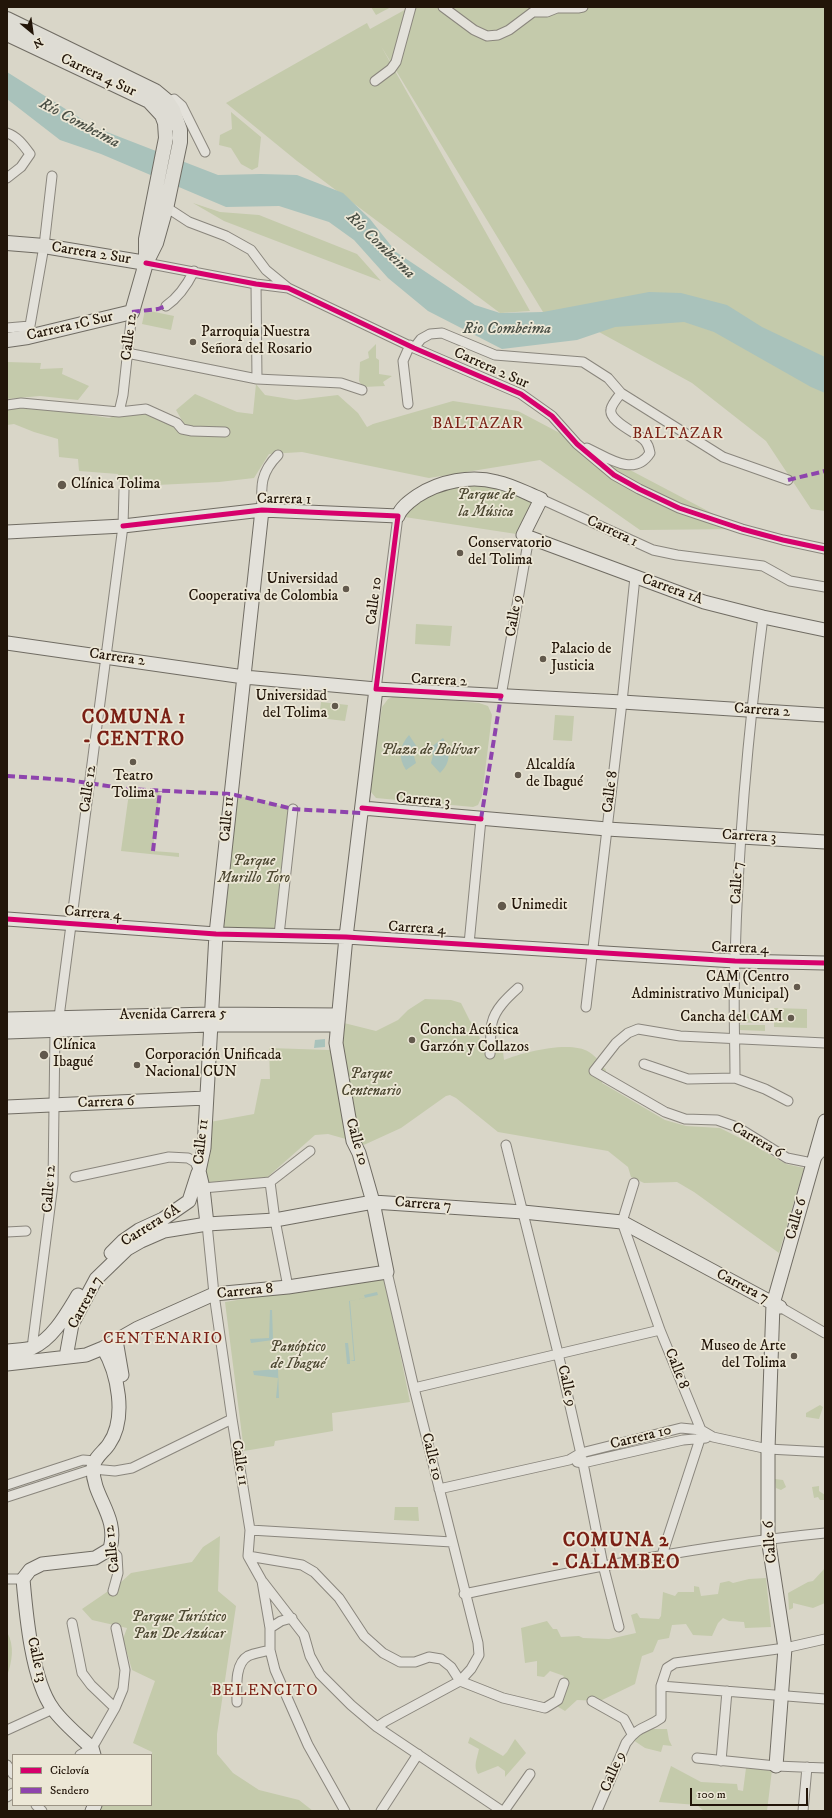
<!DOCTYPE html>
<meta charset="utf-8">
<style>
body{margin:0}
#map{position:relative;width:832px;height:1818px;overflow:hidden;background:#d9d6c8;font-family:"IM FELL DW Pica",serif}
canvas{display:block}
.frame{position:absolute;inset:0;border:8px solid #221509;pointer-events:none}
.legend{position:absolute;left:12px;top:1754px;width:140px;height:52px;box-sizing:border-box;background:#ece7d6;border:1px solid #9b9384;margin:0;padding:5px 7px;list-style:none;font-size:12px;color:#221509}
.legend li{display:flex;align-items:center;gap:8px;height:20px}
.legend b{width:20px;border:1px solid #9b9384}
.north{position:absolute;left:12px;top:12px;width:40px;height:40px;-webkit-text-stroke:3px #ece7d6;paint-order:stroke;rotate:151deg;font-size:11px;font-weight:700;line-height:16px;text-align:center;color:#221509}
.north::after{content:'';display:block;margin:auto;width:14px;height:18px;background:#221509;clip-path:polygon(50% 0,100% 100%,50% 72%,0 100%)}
.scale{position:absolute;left:690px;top:1788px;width:118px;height:18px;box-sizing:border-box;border:2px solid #221509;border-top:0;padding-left:5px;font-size:12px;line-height:14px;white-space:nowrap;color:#221509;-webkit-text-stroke:3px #ece7d6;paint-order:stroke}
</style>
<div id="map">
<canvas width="832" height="1818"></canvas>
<div class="frame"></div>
<ul class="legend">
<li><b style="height:5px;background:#d6006c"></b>Ciclovía</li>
<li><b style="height:5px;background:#8e44ad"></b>Sendero</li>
</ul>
<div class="north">N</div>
<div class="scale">100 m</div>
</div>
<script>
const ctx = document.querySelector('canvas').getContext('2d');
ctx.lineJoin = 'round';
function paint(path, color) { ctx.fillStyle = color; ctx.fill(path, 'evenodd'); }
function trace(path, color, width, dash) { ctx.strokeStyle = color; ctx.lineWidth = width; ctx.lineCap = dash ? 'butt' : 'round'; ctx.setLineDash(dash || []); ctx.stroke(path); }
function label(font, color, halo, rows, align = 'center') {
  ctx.font = font + ' "IM FELL DW Pica",serif'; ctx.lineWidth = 3.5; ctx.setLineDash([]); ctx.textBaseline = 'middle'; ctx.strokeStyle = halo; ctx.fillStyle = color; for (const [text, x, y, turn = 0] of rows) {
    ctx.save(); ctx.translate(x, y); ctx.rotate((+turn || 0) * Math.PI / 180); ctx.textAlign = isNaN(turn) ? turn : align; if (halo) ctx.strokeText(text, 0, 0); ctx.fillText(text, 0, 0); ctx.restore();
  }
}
paint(new Path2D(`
 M371,7H391L376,15Z
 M410,7H825V511L811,509L766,441L692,383L599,332L543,312L381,46L530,311L500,313L297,161L226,103L367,23L370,29Z
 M231,112L261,137L258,167L252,170L241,164L231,148L219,145L220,135L232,129Z
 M193,203L220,212L259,215L357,254L381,281L224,221Z
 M145,310L174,316L171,330L142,324Z
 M376,344V358L379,360V374L392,376L383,382L385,386L363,387L359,381L360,362L369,358L368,352Z
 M7,362L41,363L40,369L63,368L62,374L89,386L78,400L40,396L7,399Z
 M256,384L265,395L296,400L338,395L358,413L367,427L373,424L453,401L518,411L742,529L640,530L540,460L429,478L302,452L269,454L254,478L219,482L136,486L119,482L118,474L79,471L78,459L59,457L58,439L34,432L14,424L7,425V410L24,407L71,412L109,418L120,414L145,413L171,424L181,434L191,436L176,410L195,394L237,412L253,414Z
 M469,479L541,499L523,535L398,516L407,504Z
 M416,624L452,626L450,646L415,644Z
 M397,695L479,703L488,706L492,715L482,796L478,805L473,807L376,798L371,792L370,785L382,707L388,699Z
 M321,702L348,705L345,721L319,718Z
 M555,715L574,716L572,741L553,740Z
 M128,789L160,791L153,851L179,853V857L121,851L129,793Z
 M231,794L293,809L279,935L216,934Z
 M425,999L451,1000L461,1003L470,1021L477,1029L480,1039L487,1053L503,1052L504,1060C523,1052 571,1040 589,1052C596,1056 601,1064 606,1070L602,1083L665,1120L686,1126L720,1128L750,1143L786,1164L804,1168L779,1253L694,1192L677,1182L644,1183L631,1177L628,1167L608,1151L498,1132L456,1098L450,1095L446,1096L401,1128L366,1144L360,1146L353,1141L328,1134L315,1135L263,1181L203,1188L210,1122L254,1114L261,1079H270L269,1048L329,1050L336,1043L344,1023L376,1031L398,1020L408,1010Z
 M774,1008L807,1009V1028L774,1027Z
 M767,1013V1022L738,1023V1014Z
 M739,1025H765V1031L739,1030Z
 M379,1277L385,1280L410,1402L332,1413L333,1431L275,1441L274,1446L244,1451L225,1302Z
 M820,1405L823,1407L819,1419L806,1417V1413Z
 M775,1479L783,1480L786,1487L781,1490L776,1488Z
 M819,1486V1491L825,1495V1500H820L818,1497L814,1498L812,1487Z
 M395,1507H418L419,1521L394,1520Z
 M220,1536L218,1591L236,1606L217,1734V1754L233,1773L259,1790L299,1800L313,1811H101L97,1805H151L152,1752L133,1743L155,1681L132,1670L123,1639L127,1628L92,1620L82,1609L120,1583L131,1573L192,1562L203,1547Z
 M825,1568V1603L813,1608L793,1603V1608L789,1610L788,1593L808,1582L813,1581Z
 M766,1578L771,1627L745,1628L744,1622L729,1621L723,1618L718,1623L712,1636L693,1635L686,1624L672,1625L669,1638L658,1640L653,1652L642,1656L635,1684L600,1701L577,1700L565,1711L550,1702L564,1676L550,1671L544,1677L537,1676V1661L525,1663L521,1628L547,1621L553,1629H557L561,1637L579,1636L583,1638L609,1639L636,1633L631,1615L637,1613L640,1618L659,1619L661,1616L663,1592L675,1596L678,1592H694V1586L699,1587L701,1596L718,1594L720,1583L729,1581L733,1583L749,1579Z
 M7,1632C15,1646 12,1662 7,1676Z
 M648,1729H667L669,1740L672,1746L663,1745L661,1752L645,1748L633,1740Z
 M470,1737L503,1756L507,1752L515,1739L526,1753L505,1777V1771L498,1766L478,1774C473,1766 477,1759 479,1749L468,1743Z
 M671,1766L701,1782L737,1784L738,1790L743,1791L746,1768L772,1770L767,1811H704L697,1805L659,1802Z`), '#c4caab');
paint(new Path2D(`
 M7,72L94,127L218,175L261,174L297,175L343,193L370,219L396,252L475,305L500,313L543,312L649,292L681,293L727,305L762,327L825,357V393L811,387L714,332L684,322L615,327L577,340L502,349L428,311L388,278L354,240L329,222L279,206L226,207L101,154L60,140L7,99Z
 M409,735L417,747L413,753L416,763L406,770C398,758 399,746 409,735Z
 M443,738C451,750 451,763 440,773L431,763L433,755L430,748Z
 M325,1039V1047L314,1048L315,1040Z
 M377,1292L378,1295L350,1301L355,1361H350V1364H347L345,1343H348L350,1361L354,1360L349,1301L365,1298L364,1295Z
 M270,1310H272L273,1340L251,1343L250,1339L269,1338Z
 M278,1369L279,1398H276L278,1378L254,1375L253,1371Z`), '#a9c2bb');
const street = new Path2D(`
 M443,7L474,30L487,36L498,35L509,30L533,12H547L557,8H578L583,7
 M375,81L391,69L396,62L411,7
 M167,101L174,99L182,106L205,152
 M7,133C17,136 24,146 30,154L21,167L7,178
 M166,207L189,222L226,236L251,250L266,270L288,288
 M146,263L256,284L288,288L414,348L521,394L552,416L577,444L614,475L639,489L679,508L742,529L783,540L825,549
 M256,284L257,379
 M166,306C179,297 187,285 194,271
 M7,328L30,326
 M28,337L44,246L52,176
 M414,348L421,339L430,334L442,333L495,355L583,362L608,378L621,393L723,457L788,480
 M127,353L257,379L341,383L362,390
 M408,404L403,361L410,345
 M7,405L21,403L119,412L146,409L177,423L182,429L192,431L225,432
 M119,412L123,395L132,312
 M587,448C607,457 634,478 650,453C649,448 648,443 643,439C635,432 608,421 611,409C612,404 618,397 621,393
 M541,499L653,550L677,555L763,566L790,581L825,587
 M262,510C261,486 260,473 278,455
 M376,689L398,516
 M501,696L529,537
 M279,935L293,809
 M469,944L481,819
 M586,1007L622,702L635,577
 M59,1017L123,526L124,490
 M825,1043L680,1036L638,1029L628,1033L616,1043L594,1071L665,1112L685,1119L717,1120L737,1127L787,1158L812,1163L825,1148
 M490,1054C491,1044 490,1033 492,1023C495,1009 508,997 518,988
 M644,1064L688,1079L735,1078L765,1089L788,1101
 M735,1078C735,1039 733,1000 735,960C738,846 748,731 763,617
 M506,1145L558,1353L583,1463L603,1565L619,1627
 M75,1177L169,1157L188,1158L195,1162L199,1171
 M270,1182L275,1220L288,1287
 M634,1183L622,1222L660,1330L701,1430L700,1439L662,1555
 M199,1191L203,1188L270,1182L310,1151
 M207,1224L214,1294L232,1419L250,1530L248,1556L262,1581L270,1628V1650L275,1670L308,1745L345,1811
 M7,1232L26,1231
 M780,1307L825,1333
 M32,1348L53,1184L55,1030
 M414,1388L660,1330
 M577,1462L583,1463L683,1440L706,1438
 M7,1485L83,1460L95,1461
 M439,1489L569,1460L581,1453L681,1428L701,1430L713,1437L768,1449L825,1452
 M7,1497L93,1469L115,1471L132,1468L232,1419
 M250,1530L452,1542
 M110,1549L117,1556L118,1573L113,1591
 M248,1556L302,1565L314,1572L339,1598L364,1636L383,1653L400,1662H415L429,1657L441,1659L451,1667L460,1681L503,1698L545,1708L558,1700L564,1683
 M7,1579H23
 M263,1582L304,1635L310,1656L320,1674L351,1705L377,1727L502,1811
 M464,1594C584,1569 703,1545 825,1533
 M72,1623L82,1673L91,1685L115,1708
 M270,1628L281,1621L292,1618
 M661,1686L825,1699
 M592,1701L624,1719L632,1734
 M237,1702C237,1689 234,1664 248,1656C254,1653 263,1652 270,1650
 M377,1727L386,1721L460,1681L471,1669L479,1655L478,1643L414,1388L387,1272
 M7,1730L53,1709
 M80,1755L92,1748L115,1708L123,1689L125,1670L116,1628
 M697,1758L776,1766L825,1768
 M721,1761L727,1691
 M7,1765L13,1774
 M7,1797L13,1793
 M36,1805L42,1811
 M381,1811L418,1754
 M504,1811L530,1774
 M597,1811L626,1743C639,1725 646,1729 661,1718V1686L667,1668L675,1663L785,1648L825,1639
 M803,1811L807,1767`);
const secondary = new Path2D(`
 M7,532L123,526L262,510L398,516C401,507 410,501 417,496C440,481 471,475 497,482C512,485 526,493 541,499L523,535L704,602L763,617L825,630
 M7,643L244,677L376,689L622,702L825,715
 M362,808L607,829L825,842
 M7,919L216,934L346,937L735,961L825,963
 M7,1019L211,1014L338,1015
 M7,1032L210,1025H337
 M7,1107L206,1098
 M207,1224L203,1188L199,1171L204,1148L216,934L262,510
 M111,1253L123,1241L139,1230L163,1219L189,1201L198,1173
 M116,1340L122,1375
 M7,1351C14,1350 25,1350 32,1348C53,1339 67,1313 78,1295
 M66,1357L72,1324L96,1279L127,1249L141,1241L164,1231L207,1224L275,1220L373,1202L523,1212L622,1222L780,1307
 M7,1364L86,1355L103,1348L138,1328L214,1294L288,1287L387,1272L373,1202L359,1153L353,1141L336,1043L346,937L376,689
 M94,1755L92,1748C79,1736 63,1723 53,1709C32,1681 26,1614 23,1579L30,1570L42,1564L95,1558L110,1549C119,1516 93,1498 93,1469C93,1458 104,1452 109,1444C127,1418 118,1373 103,1348
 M776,1766L785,1648L768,1538V1449L773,1304L825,1121
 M92,1811L95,1805`);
const primary = new Path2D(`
 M7,19L155,91L167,101L173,110L180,130V142L167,204L156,243L146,263L132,312L28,337L7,340
 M7,34L149,101L162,115L165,123L166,138L146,239V262
 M7,243L44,246L146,263`);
trace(street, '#8a867d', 11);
trace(secondary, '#706c63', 15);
trace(primary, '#706c63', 16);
trace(street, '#e3e1da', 9);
trace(secondary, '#e3e1da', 13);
trace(primary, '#dedcd4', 14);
trace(new Path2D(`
 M132,312L158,309L166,306
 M788,480L825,471
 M7,776L68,780L128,789L231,794L293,809L361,813
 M481,819L501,696
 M153,851L160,791`), '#8e44ad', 4, [8, 4]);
trace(new Path2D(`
 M146,263L256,284L288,288L414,348L521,394L552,416L577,444L614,475L639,489L679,508L742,529L783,540L825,549
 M123,526L262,510L398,516L376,689L501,696
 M362,808L481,819
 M7,919L216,934L346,937L735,961L825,963`), '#d6006c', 5);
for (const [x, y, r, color] of [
 [193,342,4,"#62594c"],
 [62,485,5,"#62594c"],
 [460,553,4,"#62594c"],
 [346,589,4,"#62594c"],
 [543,659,4,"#62594c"],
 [335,706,4,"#62594c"],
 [133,762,4,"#62594c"],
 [518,775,4,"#62594c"],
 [502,906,5,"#62594c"],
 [797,987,4,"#62594c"],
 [791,1018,4,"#62594c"],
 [412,1040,4,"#62594c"],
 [44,1055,5,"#62594c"],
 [137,1065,4,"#62594c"],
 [794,1356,4,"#62594c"]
]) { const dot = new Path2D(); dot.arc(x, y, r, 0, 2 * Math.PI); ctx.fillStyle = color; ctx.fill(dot); trace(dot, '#ece7d6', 1.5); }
label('15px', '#221509', '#ece7d6', [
 ["Carrera 4 Sur",98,76,25],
 ["Carrera 2 Sur",91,254,9],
 ["Carrera 1C Sur",70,327,-13],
 ["Calle 12",130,337,-83],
 ["Carrera 2 Sur",491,369,24],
 ["Carrera 1",284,500,1],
 ["Carrera 1",612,532,25],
 ["Carrera 1A",672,590,20],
 ["Calle 10",375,601,-83],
 ["Calle 9",515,616,-80],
 ["Carrera 2",117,658,8],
 ["Carrera 2",439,681,3],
 ["Carrera 2",762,711,4],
 ["Calle 12",89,789,-82],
 ["Calle 8",611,792,-83],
 ["Carrera 3",423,801,5],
 ["Calle 11",228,819,-85],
 ["Carrera 3",749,837,3],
 ["Calle 7",738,883,-87],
 ["Carrera 4",93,914,4],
 ["Carrera 4",417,929,3],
 ["Carrera 4",740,949,2],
 ["Avenida Carrera 5",173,1015,-1],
 ["Carrera 6",106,1103,-2],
 ["Carrera 6",757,1141,30],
 ["Calle 11",202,1142,-84],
 ["Calle 10",356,1142,74],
 ["Calle 12",50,1189,-86],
 ["Carrera 7",423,1205,4],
 ["Calle 6",797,1219,-74],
 ["Carrera 6A",151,1226,-32],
 ["Carrera 7",742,1287,28],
 ["Carrera 8",245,1292,-6],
 ["Carrera 7",86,1303,-62],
 ["Calle 8",676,1369,68],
 ["Calle 9",566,1386,77],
 ["Carrera 10",641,1438,-14],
 ["Calle 10",431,1457,76],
 ["Calle 11",239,1463,81],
 ["Calle 6",771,1542,-95],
 ["Calle 12",113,1549,-97],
 ["Calle 13",36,1660,77],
 ["Calle 9",614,1772,-67]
]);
label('15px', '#221509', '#ece7d6', [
 ["Parroquia Nuestra",201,333],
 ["Señora del Rosario",201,350],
 ["Clínica Tolima",71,485],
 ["Conservatorio",468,544],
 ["del Tolima",468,561],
 ["Universidad",338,580,"right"],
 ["Cooperativa de Colombia",338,597,"right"],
 ["Palacio de",551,650],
 ["Justicia",551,667],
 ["Universidad",327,697,"right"],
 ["del Tolima",327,714,"right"],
 ["Alcaldía",526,766],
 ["de Ibagué",526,783],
 ["Teatro",133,777,"center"],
 ["Tolima",133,794,"center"],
 ["Unimedit",511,906],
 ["CAM (Centro",789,978,"right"],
 ["Administrativo Municipal)",789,995,"right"],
 ["Cancha del CAM",783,1018,"right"],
 ["Concha Acústica",420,1031],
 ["Garzón y Collazos",420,1048],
 ["Clínica",53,1046],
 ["Ibagué",53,1063],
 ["Corporación Unificada",145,1056],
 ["Nacional CUN",145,1073],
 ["Museo de Arte",786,1347,"right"],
 ["del Tolima",786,1364,"right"]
], 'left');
label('italic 15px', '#4d4832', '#ece7d6', [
 ["Parque de",486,496],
 ["la Música",486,513],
 ["Plaza de Bolívar",430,751],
 ["Parque",254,862],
 ["Murillo Toro",254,879],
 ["Parque",371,1075],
 ["Centenario",371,1092],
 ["Panóptico",298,1348],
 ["de Ibagué",298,1365],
 ["Parque Turístico",179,1618],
 ["Pan De Azúcar",179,1635]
]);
label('italic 16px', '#4a4f45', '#ece7d6', [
 ["Río Combeima",79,124,28],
 ["Río Combeima",380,246,44],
 ["Rio Combeima",507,330]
]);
ctx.letterSpacing = '1px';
label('16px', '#7a1f14', '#ece7d6', [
 ["BALTAZAR",478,425],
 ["BALTAZAR",678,435],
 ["CENTENARIO",163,1340],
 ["BELENCITO",265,1692]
]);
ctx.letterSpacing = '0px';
ctx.letterSpacing = '1px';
label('bold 19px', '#7a1f14', '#ece7d6', [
 ["COMUNA 1",134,719],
 ["- CENTRO",134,741],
 ["COMUNA 2",616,1542],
 ["- CALAMBEO",616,1564]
]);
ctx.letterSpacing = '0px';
</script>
